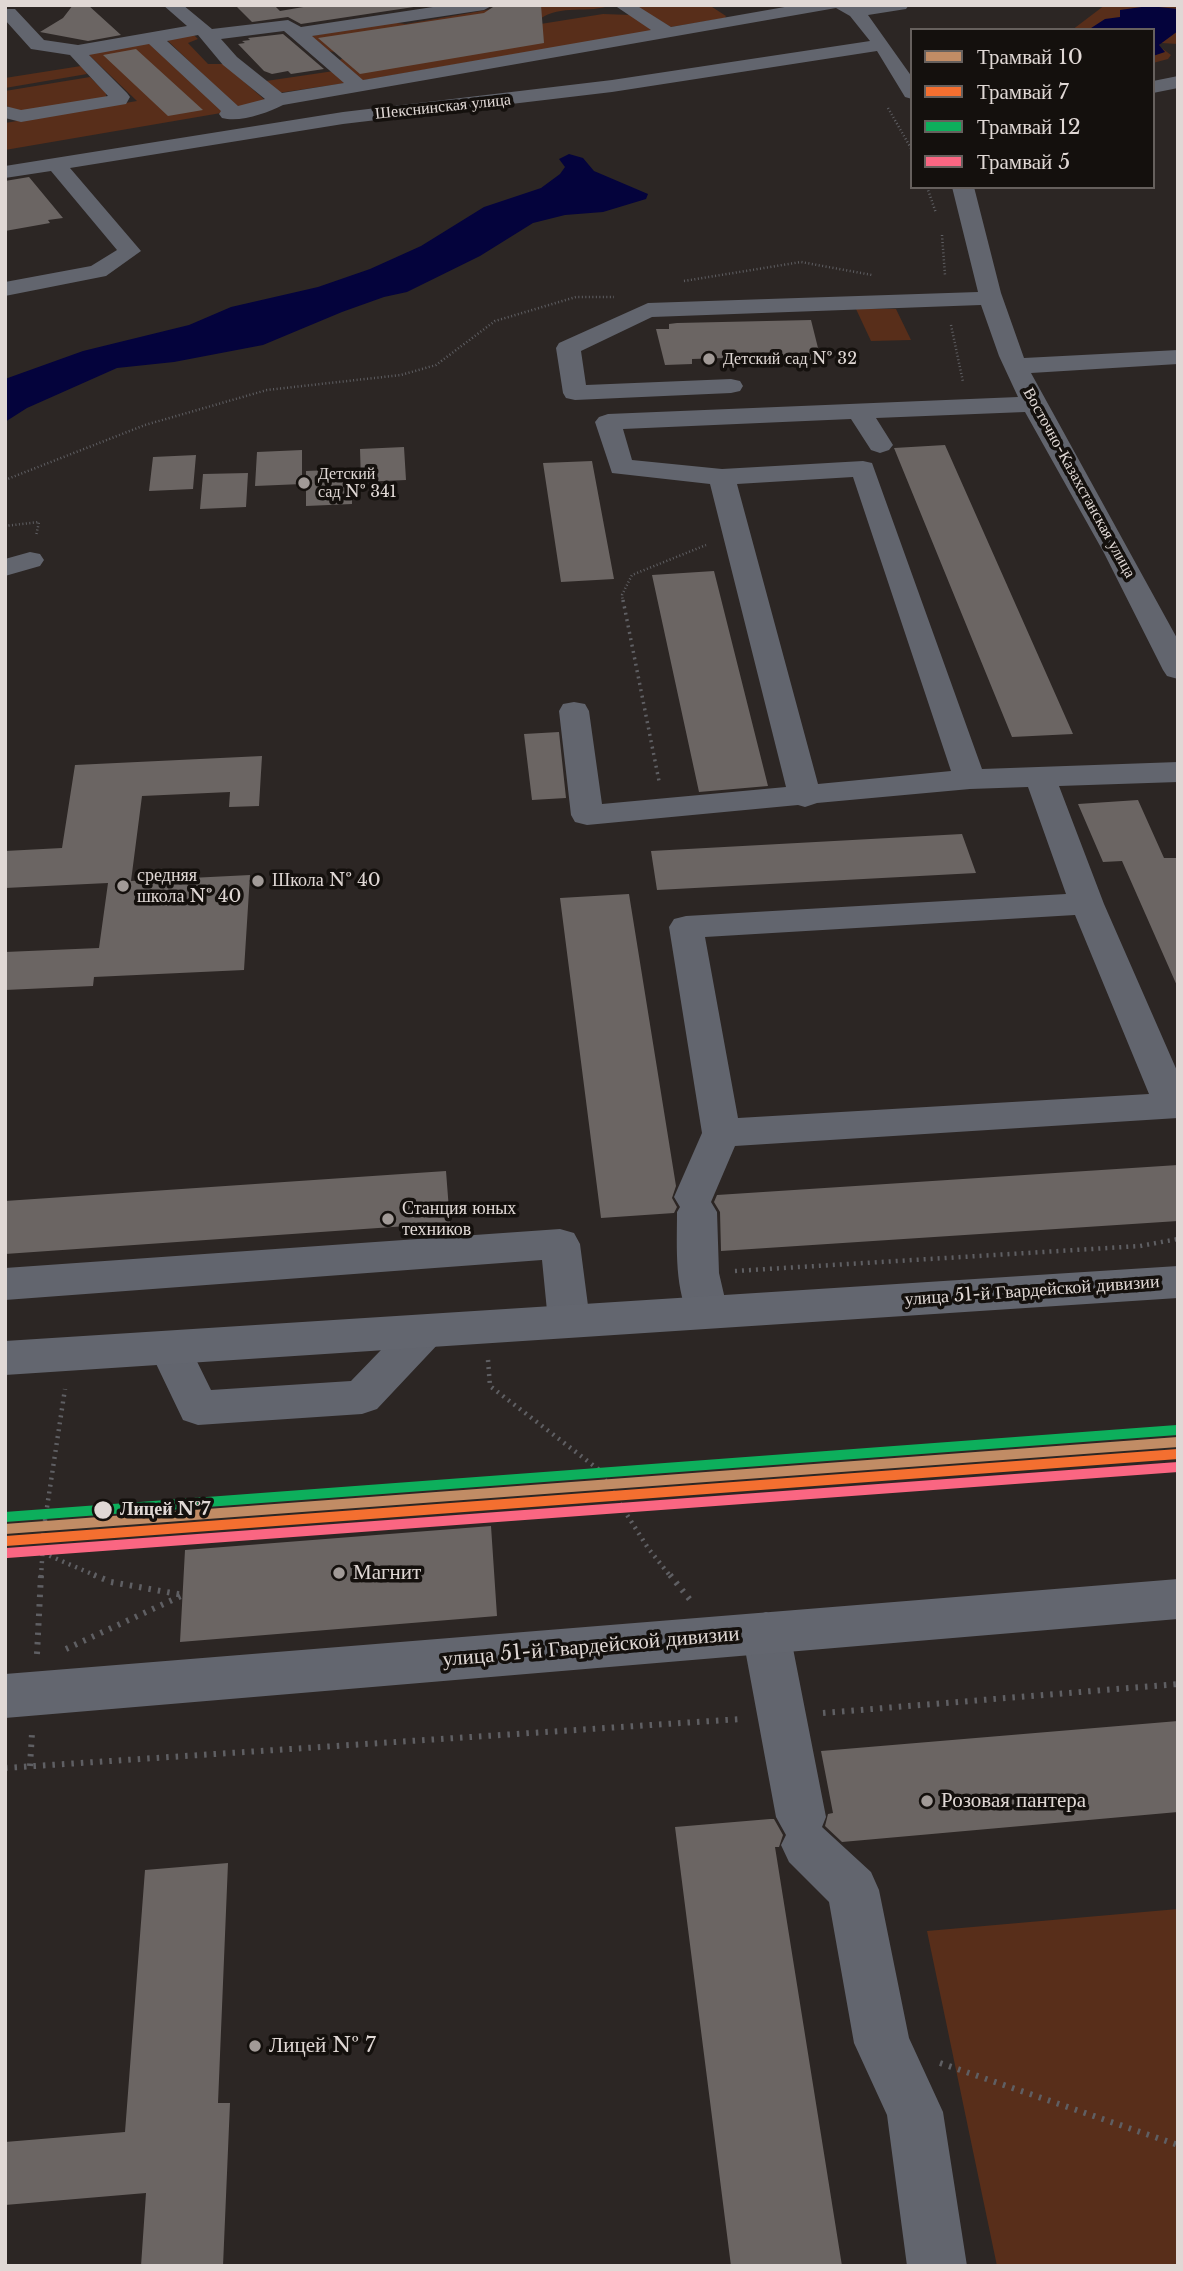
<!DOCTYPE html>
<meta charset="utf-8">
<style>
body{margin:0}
#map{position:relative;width:1183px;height:2271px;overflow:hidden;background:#2c2624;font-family:"Libre Baskerville",serif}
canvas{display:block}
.frame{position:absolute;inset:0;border:7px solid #e0d8d5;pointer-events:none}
.legend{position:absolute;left:910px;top:28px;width:245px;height:161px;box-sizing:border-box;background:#14100d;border:2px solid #66605d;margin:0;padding:9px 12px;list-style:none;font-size:21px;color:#e0d8d5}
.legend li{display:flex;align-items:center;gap:14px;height:35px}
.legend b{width:35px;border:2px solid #66605d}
</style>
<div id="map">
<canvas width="1183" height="2271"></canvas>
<div class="frame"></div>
<ul class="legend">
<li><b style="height:9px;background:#c18c65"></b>Трамвай 10</li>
<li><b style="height:9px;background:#f46f30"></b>Трамвай 7</li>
<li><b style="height:9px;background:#0daf5c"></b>Трамвай 12</li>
<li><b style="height:9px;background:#fa6682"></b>Трамвай 5</li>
</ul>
</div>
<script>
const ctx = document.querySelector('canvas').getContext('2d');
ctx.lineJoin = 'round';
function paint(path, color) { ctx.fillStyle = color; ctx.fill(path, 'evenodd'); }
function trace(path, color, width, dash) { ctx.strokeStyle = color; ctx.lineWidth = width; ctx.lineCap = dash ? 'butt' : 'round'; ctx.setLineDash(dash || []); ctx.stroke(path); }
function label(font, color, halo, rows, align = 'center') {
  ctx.font = font + ' "Libre Baskerville",serif'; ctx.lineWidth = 7; ctx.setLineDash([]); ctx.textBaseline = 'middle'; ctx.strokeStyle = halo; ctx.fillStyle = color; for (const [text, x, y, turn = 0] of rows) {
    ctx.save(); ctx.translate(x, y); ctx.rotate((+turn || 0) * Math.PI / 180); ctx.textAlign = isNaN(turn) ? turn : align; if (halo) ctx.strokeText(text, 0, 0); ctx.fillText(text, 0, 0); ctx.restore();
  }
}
paint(new Path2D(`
 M516,5H612C589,14 560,4 540,19L335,52L328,51L311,36L387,22L406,24Z
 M633,5H709L726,16L725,18L671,27Z
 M1105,5H1178V44L1161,43L1159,46L1171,55L1168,59L1153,63V30H1072Z
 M603,14L631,15L653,31L358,81L337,62L347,55Z
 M193,34L198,39L188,43L208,64H224L267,102L240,110L168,41V38Z
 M149,41L223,107L221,113L5,150V123L137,101L87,53Z
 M81,66L87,74L5,88V78Z
 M334,71L346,83L278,93L266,81Z
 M90,77L106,93V97L26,112L9,108L5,103V91Z
 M856,309H896L911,340L871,341Z
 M1178,1909V2266H997L927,1931Z`), '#582e1a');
paint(new Path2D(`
 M1149,6L1178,9V31L1159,45L1165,52L1153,56V30H1088L1105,19L1120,17V10Z
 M569,154L583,158L594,171L648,194L646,199L603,212L565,215L533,223L480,256L407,292L384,297L342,312L263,345L174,362L117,368L27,408L5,422V379L83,351L189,325L231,307L318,287L370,269L421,246L484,207L541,188L560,174L565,167L559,159Z`), '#04033c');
paint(new Path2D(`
 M73,5H88L121,35L88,41L40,32L63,18Z
 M235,5H274L280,11L315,5H427L301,24L288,17L252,22Z
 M496,5H541L544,43L360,74L318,38L484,13Z
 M283,34L289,39L324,69L291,74L288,71L272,74L264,71L238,44L245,43L242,41L250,40L248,38Z
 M136,49L203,110L168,116L103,55Z
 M29,177L63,218L48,220L50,223L5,231V181Z
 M811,320L821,360H790V356L692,359V364L665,365L656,329H669V324L677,323Z
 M945,445L1073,734L1012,737L894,448Z
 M404,447L406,480L361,482L360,449Z
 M302,450V484L255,486L257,452Z
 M196,455L193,489L149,491L153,457Z
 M592,461L614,579L561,582L543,463Z
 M352,469V504L306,506V471Z
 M248,473L246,507L200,509L203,474Z
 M714,571L768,786L699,792L652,575Z
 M559,732L566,798L532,800L524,734Z
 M262,756L259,806L229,807L230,792L142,796L131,881L250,875L244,970L94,977L93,986L5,990V952L99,948L108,883L5,888V851L62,848L75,765Z
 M1138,800L1164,858H1178V988L1122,861L1103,862L1078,804Z
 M962,834L976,873L657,890L651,851Z
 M629,894L676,1186L672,1198L677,1207L674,1213L601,1218L560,898Z
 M1178,1165V1221L721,1251L720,1212L714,1202L717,1195Z
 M446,1171L450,1223L5,1254V1201Z
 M491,1526L497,1616L180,1642L185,1550Z
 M1178,1721V1812L842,1842L825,1826L828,1814L833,1813L821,1751Z
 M770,1819H774L783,1835L779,1847H775L842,2266H731L675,1827Z
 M228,1863L218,2103H230L223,2266H141L146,2193L5,2205V2142L125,2132L145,1870Z`), '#6b6563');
trace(new Path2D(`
 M888,108L912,150
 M927,187L936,213
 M942,235L945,275
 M684,281L801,262L872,275
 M951,325L963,382
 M5,480L145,425L267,390L401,375L436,365L495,321L576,297H614
 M5,526L39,522L36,536
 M623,602L622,595L632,575L706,545`), '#5f5f63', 2.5, [1, 2.5]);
trace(new Path2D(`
 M623,600L659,781`), '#5f5f63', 3.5, [2, 4.5]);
trace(new Path2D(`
 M735,1271L1140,1246L1178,1239
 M488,1360L490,1386L598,1469L648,1548L671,1577
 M43,1553L99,1577
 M41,1577L44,1527L65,1389`), '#5f5f63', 4.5, [2, 5]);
trace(new Path2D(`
 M670,1575L691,1601
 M66,1649L183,1595L111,1582L94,1575
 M37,1654L41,1575
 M823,1713L1178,1684
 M30,1766L32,1733
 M5,1768L741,1719
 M940,2063L1178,2145`), '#5f5f63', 6, [2.5, 7]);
paint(new Path2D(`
 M163,5H183L212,29L288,20L301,27L446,5H493L484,10L312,36L363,80L651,30L614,5H636L671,27L796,5H909L906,9L868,15L912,77V99L905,97L877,51L612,92L343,124L70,168L141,251L106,276L5,296V282L91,266L117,250L51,171L5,178V166L343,112L612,80L870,41L850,16L836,8L283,105C267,113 240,123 222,118L219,114L221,111L149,44L89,55L127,93L130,97L126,104L21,122L5,118V106L21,110L108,96L70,55L31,49L5,20V9H15L44,40L78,45L187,26ZM284,31L291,37L344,83L282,93L237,57L221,39ZM198,35L223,65L265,99L238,106L167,41Z
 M1178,76V88L1153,93V81Z
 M952,187H974L1001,293L1024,358L1178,350V364L1031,373L1178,640V679L1167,676L1163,670L1104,553L1025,412L876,418L893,445L889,450L880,453L871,450L851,419L623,429L632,460L722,469L863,461L872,463L982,769L1178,762V782L1059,786L1104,904L1178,1073V1118L735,1146L711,1202L717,1212L719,1273L728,1312L722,1323L707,1328L692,1323C674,1290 677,1249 677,1212L680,1207L674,1197L702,1133L669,927L674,919L686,916L1066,894L1028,787L970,789L817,803L805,807L798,805L587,825L575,822L571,815L559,711L563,704L574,702L585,704L589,711L602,804L786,787L710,484L612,473L595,422L599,417L608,414L1018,397L999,356L981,305L652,317L581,351L586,385L731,379L740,381L743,386L740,391L731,393L575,400L566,398L563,393L556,348L559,343L648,303L978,292ZM853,477L951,771L818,784L737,484ZM1075,915L1149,1094L738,1118L705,937Z
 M30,552L40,554L44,560L40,566L5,576V559Z
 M560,1229L574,1233L580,1244L590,1321L584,1332L569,1337L554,1332L548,1321L542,1260L5,1300V1268Z
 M425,1315L440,1320L446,1331L440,1342L377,1409L362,1414L198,1425L183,1420L148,1347L154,1335L169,1331L184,1335L211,1390L351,1381L410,1320Z
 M766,1612L783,1618L790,1633L826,1817L822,1827L871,1872L879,1890L909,2038L943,2112L967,2266H907L887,2115L854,2043L829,1902L789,1862L781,1845L786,1835L776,1817L742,1633L749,1618Z`), '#62656e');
paint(new Path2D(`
 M1178,1266V1298L5,1375V1341Z
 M1178,1579V1619L5,1718V1674Z`), '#63666f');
trace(new Path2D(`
 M5,1529L1178,1442`), '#c18c65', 10);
trace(new Path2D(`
 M6,1541L1178,1454`), '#f46f30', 10);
trace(new Path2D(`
 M5,1517L1177,1430`), '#0daf5c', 10);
trace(new Path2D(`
 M7,1553L1178,1467`), '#fa6682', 10);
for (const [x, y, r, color] of [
 [709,359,7,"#a19a97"],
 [304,483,7,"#a19a97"],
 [258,881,7,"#a19a97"],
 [123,886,7,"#a19a97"],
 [388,1219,7,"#a19a97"],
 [103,1510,10,"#e0d8d5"],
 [339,1573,7,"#a19a97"],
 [927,1801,7,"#a19a97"],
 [255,2046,7,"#a19a97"]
]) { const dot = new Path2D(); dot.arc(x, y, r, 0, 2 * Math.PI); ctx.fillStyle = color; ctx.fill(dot); trace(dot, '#14100d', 2.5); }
label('16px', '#e0d8d5', '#14100d', [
 ["Шекснинская улица",443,107,-6],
 ["Восточно-Казахстанская улица",1079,483,61]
]);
label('16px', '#e0d8d5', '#14100d', [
 ["Детский сад № 32",723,359],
 ["Детский",318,474],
 ["сад № 341",318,492]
], 'left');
label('18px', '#e0d8d5', '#14100d', [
 ["средняя",137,876],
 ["школа № 40",137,897],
 ["Школа № 40",272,881],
 ["Станция юных",402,1209],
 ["техников",402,1230]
], 'left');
label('18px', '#e0d8d5', '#14100d', [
 ["улица 51-й Гвардейской дивизии",1032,1291,-4]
]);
label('bold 18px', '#e0d8d5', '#14100d', [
 ["Лицей №7",120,1510]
], 'left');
label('21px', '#e0d8d5', '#14100d', [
 ["Магнит",353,1573],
 ["Розовая пантера",941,1801],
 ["Лицей № 7",269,2046]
], 'left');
label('21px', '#e0d8d5', '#14100d', [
 ["улица 51-й Гвардейской дивизии",591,1647,-5]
]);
</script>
